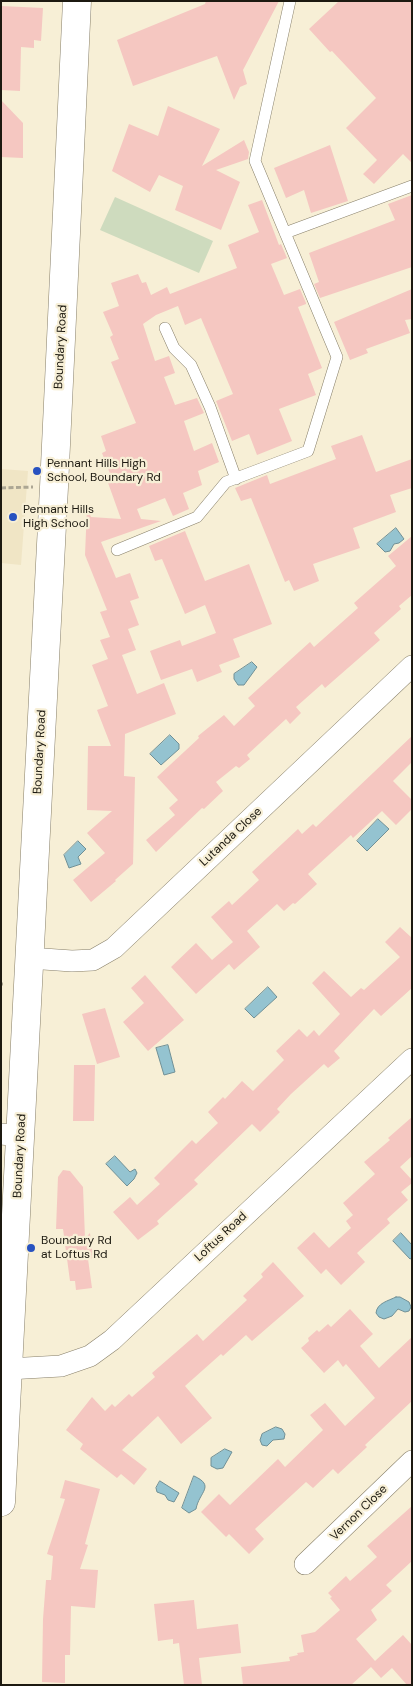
<!DOCTYPE html>
<style>
body{margin:0}
#map{position:relative;width:413px;height:1686px;overflow:hidden;background:#f7efd6;font-family:"DM Sans",sans-serif}
canvas{display:block}
.frame{position:absolute;inset:0;border:2px solid #1c1910;pointer-events:none}
</style>
<div id="map">
<canvas width="413" height="1686"></canvas>
<div class="frame"></div>
</div>
<script>
const ctx = document.querySelector('canvas').getContext('2d');
ctx.lineJoin = 'round';
function paint(path, color) { ctx.fillStyle = color; ctx.fill(path, 'evenodd'); }
function trace(path, color, width, dash) { ctx.strokeStyle = color; ctx.lineWidth = width; ctx.lineCap = dash ? 'butt' : 'round'; ctx.setLineDash(dash || []); ctx.stroke(path); }
function label(font, color, halo, rows, align = 'center') {
  ctx.font = font + ' "DM Sans",sans-serif'; ctx.lineWidth = 4.5; ctx.setLineDash([]); ctx.textBaseline = 'middle'; ctx.strokeStyle = halo; ctx.fillStyle = color; for (const [text, x, y, turn = 0] of rows) {
    ctx.save(); ctx.translate(x, y); ctx.rotate((+turn || 0) * Math.PI / 180); ctx.textAlign = isNaN(turn) ? turn : align; if (halo) ctx.strokeText(text, 0, 0); ctx.fillText(text, 0, 0); ctx.restore();
  }
}
paint(new Path2D(`
 M1,469L28,471L21,565L1,563Z`), '#f0e5c5');
paint(new Path2D(`
 M115,197L213,241L199,273L100,230Z`), '#cedbbe');
const water = new Path2D(`
 M396,528L404,539L399,543L394,544L390,551L385,552L377,544Z
 M252,662L257,667L244,685H238L234,679V674Z
 M170,735L179,744V749L161,765L150,754Z
 M378,819L389,829L367,851L357,841Z
 M78,841L86,849L78,857L81,864L69,868L64,855Z
 M268,987L277,997L254,1018L245,1009Z
 M168,1045L175,1072L164,1075L156,1048Z
 M115,1156L130,1172L135,1169L137,1173L134,1179L127,1186L106,1164Z
 M401,1233L412,1245V1258L410,1259L393,1241Z
 M396,1297H400L409,1302L411,1307L409,1311L405,1312L398,1309L392,1316L384,1319L379,1317L376,1313C377,1303 388,1301 396,1297Z
 M276,1427L282,1429L285,1434L284,1439L273,1440L267,1446L262,1445L260,1440L262,1434Z
 M225,1449L232,1452L223,1468L217,1469L211,1466V1458Z
 M194,1476C216,1486 199,1492 196,1509L189,1513L182,1508Z
 M160,1481L179,1493L174,1502L168,1500L165,1495L157,1492L156,1488Z`);
paint(water, '#94c3d0');
trace(water, '#709096', 1);
paint(new Path2D(`
 M206,1H279L243,70L247,84L240,87L234,100L217,56L133,86L117,40L205,4Z
 M339,1H412V163L403,154L374,184L363,174L377,160L346,128L376,98L332,51L330,52L309,29Z
 M1,6L43,8L41,41L34,40V48L21,47L20,91L1,90Z
 M1,100L23,123V158L1,157Z
 M168,106L220,129L202,166L244,140L249,152L248,159L216,170L240,182L221,230L175,210L183,186L159,175L150,192L112,171L129,124L158,136Z
 M330,145L348,201L311,213L304,190L286,198L274,168Z
 M412,195V267L320,298L314,284L319,282L309,253L395,220L388,204Z
 M262,200L279,245L281,244L287,258L271,264L284,295L300,289L306,303V304L298,307L322,368L308,374L316,395L279,409L292,441L257,455L249,434L232,441L216,401L233,394L201,318L185,325L178,306L156,315L143,324L155,361L169,356L175,373L164,377L175,405L197,398L204,413L184,421L194,451L212,443L219,462L198,471L202,485L183,493L189,509L173,516L165,498L137,509L141,519L161,521L101,542L116,578L130,573L139,598L130,601L139,625L128,629L136,650L122,655L137,694L164,683L176,714L125,734L124,776L135,777L133,864L115,880L116,881L91,902L73,880L105,853L87,833L112,811L87,810L88,746H111L97,710L108,706L92,665L108,659L100,640L110,637L100,612L107,610L85,555L87,507L91,517L121,519L107,480L112,479L102,453L106,451L101,436L136,423L111,362L119,359L110,337L113,335L103,312L119,306L111,283L138,274L142,283L146,282L151,295L167,287L170,294L237,268L228,245L259,232L248,205Z
 M412,289V319L405,320L410,333L366,349L368,353L350,360L334,322Z
 M362,435L376,472L412,459V488L390,495L396,512L353,528L360,548L313,564L319,581L294,591L289,580L285,582L251,498L241,501L235,488L267,475L270,484L336,459L331,446Z
 M185,531L205,581L249,564L272,624L233,639L240,657L219,665L222,672L197,682L192,669L161,680L150,651L180,640L182,646L216,633L205,605L185,614L162,559L155,561L149,546Z
 M412,536V595L399,606L401,609L374,633L380,640L325,688L322,684L296,707L301,713L290,724L286,719L247,755L250,759L239,768L236,766L216,782L223,791L204,809L202,808L156,852L146,840L175,815L169,808L178,800L157,777L199,738L198,736L224,715L234,726L255,706L248,698L310,642L314,647L358,608L354,603L396,566L388,556Z
 M412,736V762L393,781L412,800V809L396,825L382,811L353,838L351,835L308,874L317,884L295,904L293,903L284,911L277,904L247,931L260,947L234,970L229,964L196,994L171,967L196,943L212,960L233,942L211,917L229,901L232,905L259,880L252,872L298,829L302,834L313,824L316,827Z
 M400,927L412,938V988L381,1016L374,1009L334,1051L340,1058L328,1068L324,1064L291,1094L277,1109L280,1112L260,1132L252,1124L194,1180L198,1184L157,1221L159,1224L138,1240L113,1212L130,1197L137,1205L160,1184L154,1178L192,1140L196,1144L218,1123L208,1112L223,1097L225,1099L242,1081L253,1091L284,1060L276,1051L299,1029L307,1037L314,1030L319,1036L340,1014L312,983L324,971L351,997L361,988L364,990L400,957L385,942Z
 M145,975L184,1020L148,1051L123,1022L144,1003L131,988Z
 M105,1008L120,1057L97,1064L82,1014Z
 M74,1065H95L94,1121H73Z
 M412,1117V1156L400,1167L412,1180V1183L401,1192L408,1200L387,1219L390,1223L357,1253L365,1262L341,1285L326,1269L321,1274L297,1248L314,1232L329,1248L351,1228L346,1221L353,1215L343,1203L375,1174L364,1162L390,1140L388,1138Z
 M63,1170L70,1171L83,1187L85,1238L90,1233L93,1258L88,1259L92,1288L76,1290L75,1281H70L63,1229H56L58,1177Z
 M273,1262L304,1296L252,1341L246,1335L223,1356L221,1354L185,1386L212,1418L181,1444L158,1416L122,1450L147,1469L134,1485L121,1474L117,1478L80,1449L83,1444L66,1430L92,1397L105,1411L112,1404L115,1407L129,1394L132,1397L155,1377L152,1373L197,1334L203,1341L247,1300L243,1296L263,1277L261,1274Z
 M350,1309L373,1334L360,1346L379,1368L412,1337V1401L365,1445L367,1447L338,1474L333,1469L313,1488L306,1482L255,1529L264,1539L249,1554L229,1534L226,1537L201,1512L219,1494L230,1505L278,1459L285,1467L323,1430L310,1415L325,1403L345,1426L375,1398L346,1364L343,1367L338,1360L324,1373L301,1348L309,1341L308,1338L317,1330L319,1332L328,1324L331,1327Z
 M65,1480L100,1489L85,1544L88,1545L80,1569L98,1570L95,1608L71,1606L70,1655H65V1683L42,1682L43,1619L46,1580H51L53,1556L47,1554L65,1499L60,1498Z
 M412,1506V1561L386,1585L392,1591L371,1610L377,1620L356,1639L375,1661L403,1635L412,1645V1685H407L392,1668L381,1678L371,1667L351,1685H243L241,1667L290,1661L289,1657L298,1655L297,1653L304,1652L301,1635L315,1632L340,1610L330,1598L332,1597L328,1593L346,1576L350,1581L377,1557L367,1546Z
 M194,1600L197,1629L238,1624L241,1653L199,1658L202,1685H184L179,1643L173,1644V1639L158,1641L154,1604Z`), '#f5c7c1');
const lane = new Path2D(`
 M285,233L412,186
 M165,328L174,348L191,365L210,407L236,479
 M117,550L197,517L226,482L308,451L337,357L255,161L290,1`);
const street = new Path2D(`
 M29,958L72,961L93,960L114,948L412,666
 M1,1134L21,1136
 M8,1369L61,1366L90,1356L112,1340L412,1059
 M305,1564L412,1461`);
const primary = new Path2D(`
 M1,1502L54,487L77,1`);
trace(lane, '#877f69', 12);
trace(street, '#877f69', 22);
trace(primary, '#877f69', 29);
trace(new Path2D(`
 M1,488L33,487
 M1,984H3`), '#aca693', 3, [5, 2.5]);
trace(lane, '#fff', 11);
trace(street, '#fff', 21);
trace(primary, '#fff', 28);
for (const [x, y, r, color] of [
 [37,471,5,"#2852c0"],
 [13,517,5,"#2852c0"],
 [31,1248,5,"#2852c0"]
]) { const dot = new Path2D(); dot.arc(x, y, r, 0, 2 * Math.PI); ctx.fillStyle = color; ctx.fill(dot); trace(dot, '#f7efd6', 2); }
label('12px', '#1c1910', '#f7efd6', [
 ["Boundary Road",61,347,-87],
 ["Boundary Road",40,752,-87],
 ["Lutanda Close",231,837,-43],
 ["Boundary Road",20,1156,-87],
 ["Loftus Road",221,1237,-43],
 ["Vernon Close",359,1513,-44]
]);
label('12px', '#1c1910', '#f7efd6', [
 ["Pennant Hills High",47,464],
 ["School, Boundary Rd",47,478],
 ["Pennant Hills",23,510],
 ["High School",23,524],
 ["Boundary Rd",41,1241],
 ["at Loftus Rd",41,1255]
], 'left');
</script>
